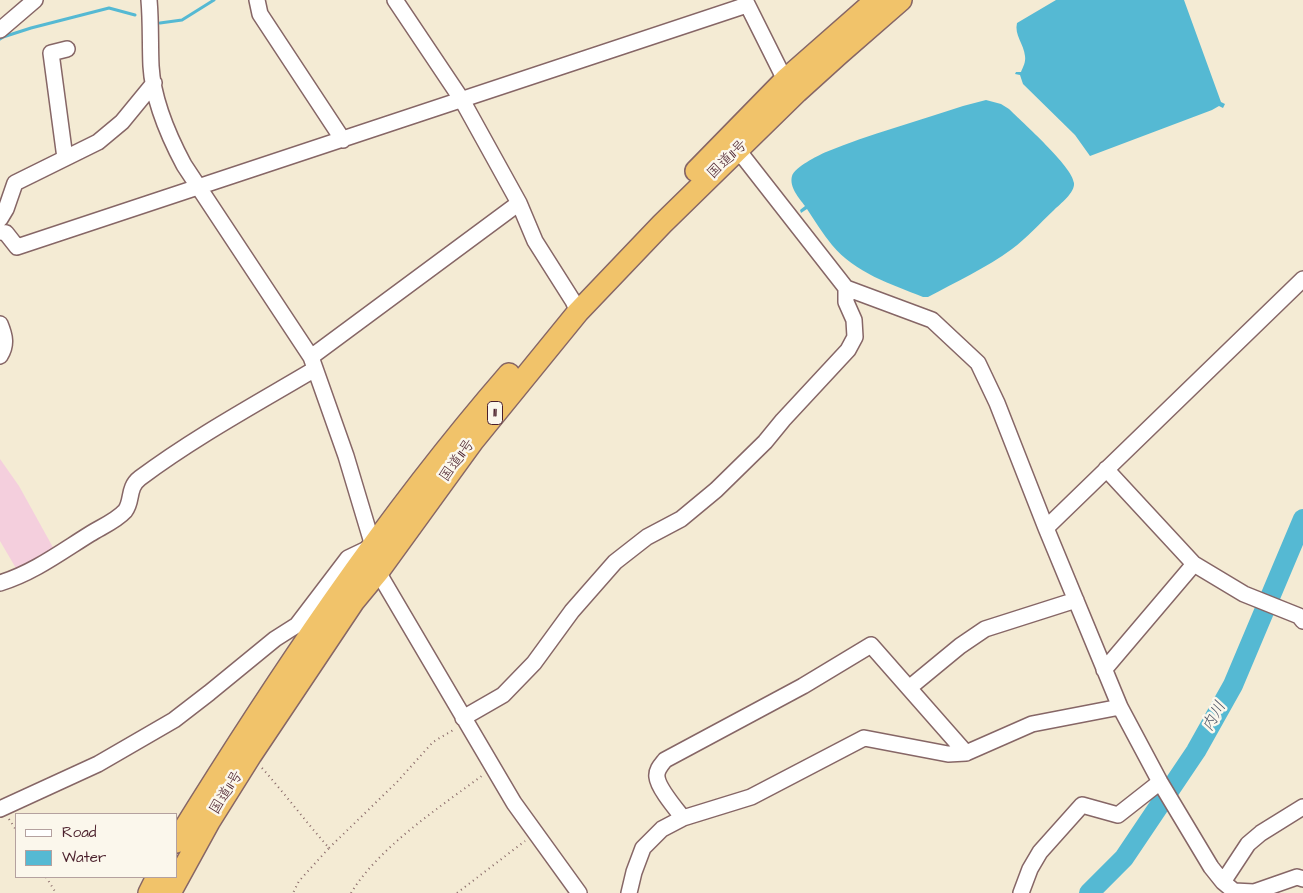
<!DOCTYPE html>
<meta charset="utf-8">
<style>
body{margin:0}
#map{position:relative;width:1303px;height:893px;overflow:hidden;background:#f4ebd4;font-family:"Architects Daughter",sans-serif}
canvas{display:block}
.legend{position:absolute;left:15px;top:813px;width:162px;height:65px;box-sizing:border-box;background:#fbf7ec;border:1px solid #b4a19f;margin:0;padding:6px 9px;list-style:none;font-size:15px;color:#4a1f2b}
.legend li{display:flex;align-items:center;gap:10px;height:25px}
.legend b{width:25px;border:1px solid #b4a19f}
</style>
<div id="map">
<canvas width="1303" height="893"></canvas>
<ul class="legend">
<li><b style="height:6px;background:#fff"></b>Road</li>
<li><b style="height:14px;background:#55b9d3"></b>Water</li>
</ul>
</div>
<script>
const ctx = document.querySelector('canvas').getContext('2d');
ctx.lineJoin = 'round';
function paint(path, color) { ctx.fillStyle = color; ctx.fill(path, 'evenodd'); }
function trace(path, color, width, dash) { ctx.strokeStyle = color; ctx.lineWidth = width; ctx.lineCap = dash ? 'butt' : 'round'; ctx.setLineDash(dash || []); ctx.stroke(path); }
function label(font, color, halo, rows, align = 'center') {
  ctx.font = font + ' "Architects Daughter","Klee One",sans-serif'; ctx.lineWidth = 5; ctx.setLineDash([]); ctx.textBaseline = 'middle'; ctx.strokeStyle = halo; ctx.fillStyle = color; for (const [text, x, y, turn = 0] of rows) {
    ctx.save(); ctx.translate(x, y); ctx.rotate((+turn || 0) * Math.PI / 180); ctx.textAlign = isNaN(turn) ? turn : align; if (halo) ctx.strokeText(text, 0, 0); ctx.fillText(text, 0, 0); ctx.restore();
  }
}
paint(new Path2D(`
 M0,459L19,486L55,551L17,570L0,541Z`), '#f4cfdd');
paint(new Path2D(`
 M1056,0H1184L1221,102L1225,104L1223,108L1219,106L1212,110L1090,156L1075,135L1023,84L1020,75L1015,74L1016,72H1021C1023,67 1026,62 1025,56C1024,44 1014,35 1017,23Z
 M986,100L1001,104L1009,109C1022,122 1073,167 1074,183C1075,193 1060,204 1054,210C1040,223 1027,238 1012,249C986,268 956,282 928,297H923C891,284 855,273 832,245C823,234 815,221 807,209L801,213L800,210L805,206C799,198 789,187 792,176C795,167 817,156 826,152C870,134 918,121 963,106Z`), '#55b9d3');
trace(new Path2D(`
 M160,23L182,20L214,0
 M0,39L3,37L31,28L109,8L135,15`), '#55b9d3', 3);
trace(new Path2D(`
 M1089,893L1124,858L1196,751L1233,685L1303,519`), '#55b9d3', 20);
const minor = new Path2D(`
 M149,0C151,22 150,44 151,66C153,101 168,135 184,165L311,357L346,456L373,546L378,572L514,803L579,893
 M257,0L260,14L343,140
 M395,0L462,100L519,203L535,241L573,301L578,312
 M745,0L785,80L791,86
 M0,30L35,0
 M738,150L846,288L932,320L978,363L997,403L1046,528L1120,707L1160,782L1211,867L1223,882L1234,891L1254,892L1297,877L1303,879
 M65,158L51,53L67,49
 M0,219L6,209L15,183L98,142L122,122L154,83
 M0,232L6,233L17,247L747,5
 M0,324C5,336 7,345 0,356
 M311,357L519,203
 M1106,469L1194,564L1244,594L1299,616L1303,621
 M1046,528L1303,279
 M0,583C33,573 61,552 90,534C101,527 116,521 125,511C133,501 127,488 140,478C195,437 256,404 315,369
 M1104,670L1194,564
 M909,688L960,646L985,629L1076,600
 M463,718L503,695L534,663L572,611L615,562L647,537L681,519L716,490L765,442L783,420L848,350L855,337L854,320L846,302V288
 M0,809L98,764L174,720L209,693L275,639L297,625L348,558L371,547
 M683,818C676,809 658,788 657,777C656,770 661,765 665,760L803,686L871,645L966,753
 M1223,882L1248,844L1261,833L1303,807
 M629,893L634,872L643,848L662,829L683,818L751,797L864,738L948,754L966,753L1032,724L1120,707
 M1021,893L1030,869L1040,852L1082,805L1118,815L1160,782`);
const highway = new Path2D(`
 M696,171L785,80L876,0
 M176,842C277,679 384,518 509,374
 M149,893L157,877
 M170,893L209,822L251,755L354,601L378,572L473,441L578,312L662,224L797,92L839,54L901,0`);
trace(minor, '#866666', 18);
trace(highway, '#866666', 24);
trace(new Path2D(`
 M262,768C285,794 306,822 329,848L299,881L293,893
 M9,819L16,830
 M329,848L397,782L433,742L455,729
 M46,877L56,893
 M351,893C379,847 440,807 483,775
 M457,893L525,841`), '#866666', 2, [1, 4]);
trace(minor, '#fff', 15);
trace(highway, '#f1c36a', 21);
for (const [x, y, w] of [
 [495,413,15]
]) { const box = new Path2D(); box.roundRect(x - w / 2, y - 11.5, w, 23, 4); ctx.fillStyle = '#fbf7ec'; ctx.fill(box); trace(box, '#4a1f2b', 1); }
label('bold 14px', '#4a1f2b', null, [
 ["11",495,413]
]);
label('15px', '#4a1f2b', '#fbf7ec', [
 ["国道11号",728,160,-44],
 ["国道11号",458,461,-54],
 ["国道11号",227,793,-58]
]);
label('italic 16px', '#4e5566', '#fbf7ec', [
 ["内川",1215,717,-61]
]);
</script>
